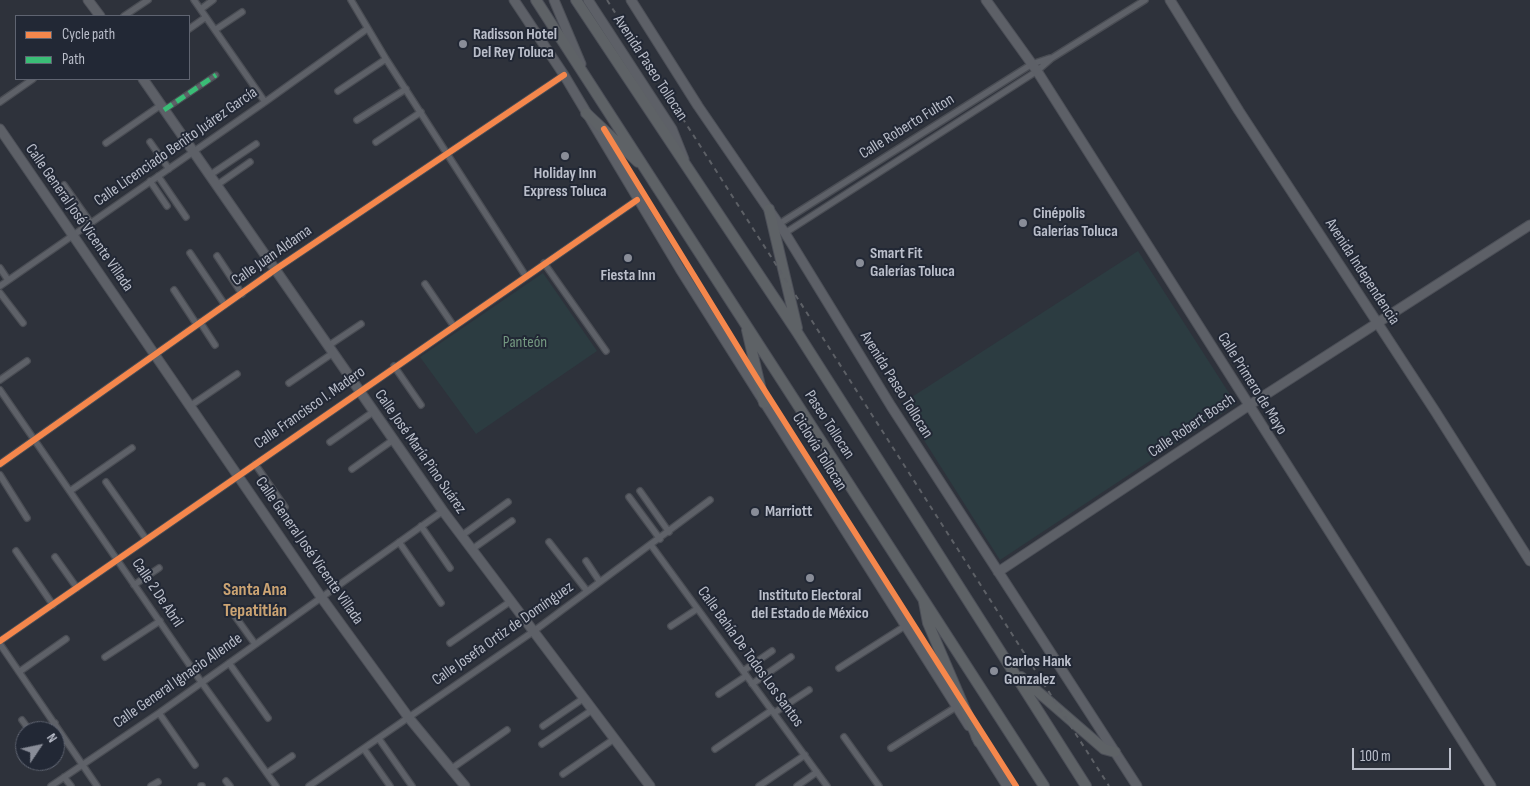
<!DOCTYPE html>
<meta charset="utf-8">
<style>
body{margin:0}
#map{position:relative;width:1530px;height:786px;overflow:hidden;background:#2e323b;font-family:"Sofia Sans Condensed",sans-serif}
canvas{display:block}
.legend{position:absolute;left:15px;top:15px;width:175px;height:65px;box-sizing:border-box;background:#222835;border:1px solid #5f6471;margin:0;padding:6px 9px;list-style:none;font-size:15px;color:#babeca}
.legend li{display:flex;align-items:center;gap:10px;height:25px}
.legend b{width:25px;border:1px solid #5f6471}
.north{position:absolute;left:15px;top:721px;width:50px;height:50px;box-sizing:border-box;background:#222835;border:1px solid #5f6471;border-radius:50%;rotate:56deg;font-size:14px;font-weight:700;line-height:20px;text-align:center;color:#babeca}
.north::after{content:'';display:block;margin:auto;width:18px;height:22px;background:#898d98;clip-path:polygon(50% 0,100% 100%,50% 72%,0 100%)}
.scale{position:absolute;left:1352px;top:748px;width:99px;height:22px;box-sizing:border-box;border:2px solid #babeca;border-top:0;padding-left:6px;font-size:15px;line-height:18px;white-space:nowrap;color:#babeca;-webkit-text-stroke:4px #222835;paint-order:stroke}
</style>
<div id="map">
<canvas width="1530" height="786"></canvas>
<ul class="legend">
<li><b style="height:6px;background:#f5874c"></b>Cycle path</li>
<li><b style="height:6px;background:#3abd76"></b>Path</li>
</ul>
<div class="north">N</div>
<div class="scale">100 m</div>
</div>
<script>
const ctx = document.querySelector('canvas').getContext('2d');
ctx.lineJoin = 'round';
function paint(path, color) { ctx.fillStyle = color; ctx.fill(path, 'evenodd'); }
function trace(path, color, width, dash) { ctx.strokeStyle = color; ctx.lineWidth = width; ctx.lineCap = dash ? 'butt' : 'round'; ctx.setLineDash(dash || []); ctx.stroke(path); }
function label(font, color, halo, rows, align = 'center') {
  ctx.font = font + ' "Sofia Sans Condensed",sans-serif'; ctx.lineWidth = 4; ctx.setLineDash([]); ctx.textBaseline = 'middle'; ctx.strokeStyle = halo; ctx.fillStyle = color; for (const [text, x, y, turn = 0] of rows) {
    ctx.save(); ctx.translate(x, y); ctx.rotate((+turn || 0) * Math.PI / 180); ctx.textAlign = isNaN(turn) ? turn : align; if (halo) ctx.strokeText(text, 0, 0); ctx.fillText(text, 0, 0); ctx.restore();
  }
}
paint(new Path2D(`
 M1138,251L1236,404L1000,560L901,404Z
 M543,273L597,351L476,434L420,357Z`), '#2c3c41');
const pedestrian = new Path2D(`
 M164,110L216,75`);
const minor = new Path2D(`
 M194,0L265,102
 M351,0L386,59L525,275
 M201,9L213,0
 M124,16L148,0
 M189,29L206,17
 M215,30L242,12
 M338,91L386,59
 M0,102L33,79
 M357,120L406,89
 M150,142L169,169
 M376,142L421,112
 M106,143L161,105
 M210,175L256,144
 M158,176L186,217
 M150,181L167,206
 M64,185L91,223
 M217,185L250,162
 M779,224L1032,64L1050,58
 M785,233L1037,71L1052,58L1145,0
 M190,253L225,305
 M217,256L242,294
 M544,263L606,351
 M0,268L8,280
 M425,284L453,325
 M0,286L265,102L367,29
 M174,290L197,325
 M0,293L23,323
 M200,322L215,345
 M328,346L361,324
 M394,366L421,405
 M0,380L27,361
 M289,383L333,353
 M0,390L202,683L276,786
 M190,406L237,374
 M330,442L373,412
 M0,464L276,269L564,75
 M255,464L285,507
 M352,469L393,440
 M0,475L27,518
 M106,482L146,539
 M70,491L132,448
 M640,491L669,532
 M629,497L660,539
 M421,526L450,568
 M461,536L508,502
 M399,542L441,603
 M549,542L587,591
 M651,545L827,786
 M471,550L512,521
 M16,551L53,605
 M55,557L77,588
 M586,561L600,582
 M134,585L159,568
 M232,612L255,644
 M671,626L697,609
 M0,641L637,200
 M450,643L511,601
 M0,644L97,786
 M105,657L160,621
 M229,663L268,718
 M839,668L905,626
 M743,671L772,651
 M19,672L66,639
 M752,684L791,657
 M719,694L746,676
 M159,713L195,765
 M774,713L809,690
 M22,720L30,731
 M543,726L584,698
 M43,731L55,723
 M844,737L879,786
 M379,739L412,786
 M542,744L592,710
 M891,748L956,707
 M364,749L390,786
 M715,749L772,710
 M451,769L507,730
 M267,773L292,756
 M563,774L614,739
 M64,777L71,786
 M226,781L230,786
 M51,786L159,713L443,511
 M151,786L158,782
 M201,786H202
 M309,786L534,631L710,500
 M759,786L805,755
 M797,786L817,772`);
const secondary = new Path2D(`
 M88,0L100,16
 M514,0L564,75L680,269L969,726
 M554,0L581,64
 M588,0L672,129L684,159
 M631,0L698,106L785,233L891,406L1137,786
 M986,0L1037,71L1491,786
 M1170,0L1239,111L1435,411L1530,561
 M143,79L443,511L650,786
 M0,129L321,597L409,718L465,786
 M998,572L1248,406L1530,225
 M976,737L1007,786`);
const trunk = new Path2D(`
 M536,0L1044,786
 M576,0L797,332L1086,786
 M586,113L638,162
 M769,209L797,328
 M747,330L764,403
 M924,602L928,623L979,742
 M1021,677L1104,749L1115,752`);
trace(pedestrian, '#4a4d54', 7);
trace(minor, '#4a4d54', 8);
trace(secondary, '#4c4f57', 11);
trace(trunk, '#4b4e57', 12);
trace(pedestrian, '#5e6168', 4.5);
trace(minor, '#5e6168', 5.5);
trace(secondary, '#5d6067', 9);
trace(trunk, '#5e6266', 10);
trace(new Path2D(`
 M607,0L1109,786`), '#5d6066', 2, [5, 5]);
trace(new Path2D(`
 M164,110L216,75`), '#3abd76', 5, [10, 5]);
trace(new Path2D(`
 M604,129L758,380L1016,786
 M0,464L276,269L564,75
 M0,641L637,200`), '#f5874c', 6);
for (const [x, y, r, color] of [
 [463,44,5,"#898d98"],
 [565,156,5,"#898d98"],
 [1023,223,5,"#898d98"],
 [628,258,5,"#898d98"],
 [860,263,5,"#898d98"],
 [755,512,5,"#898d98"],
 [810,578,5,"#898d98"],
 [994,671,5,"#898d98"]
]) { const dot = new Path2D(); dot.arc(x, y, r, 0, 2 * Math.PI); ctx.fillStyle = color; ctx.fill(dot); trace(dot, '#222835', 2); }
label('bold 16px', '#babeca', '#222835', [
 ["Radisson Hotel",473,35],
 ["Del Rey Toluca",473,53],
 ["Holiday Inn",565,174,"center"],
 ["Express Toluca",565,192,"center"],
 ["Cinépolis",1033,214],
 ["Galerías Toluca",1033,232],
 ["Smart Fit",870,254],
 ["Galerías Toluca",870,272],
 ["Fiesta Inn",628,276,"center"],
 ["Marriott",765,512],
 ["Instituto Electoral",810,596,"center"],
 ["del Estado de México",810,614,"center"],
 ["Carlos Hank",1004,662],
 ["Gonzalez",1004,680]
], 'left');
label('16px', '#babeca', '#222835', [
 ["Avenida Paseo Tollocan",650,68,57],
 ["Calle Roberto Fulton",907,127,-32],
 ["Calle Licenciado Benito Juárez García",176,147,-35],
 ["Calle General José Vicente Villada",79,218,55],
 ["Calle Juan Aldama",272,256,-35],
 ["Avenida Independencia",1362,272,57],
 ["Calle Primero de Mayo",1252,384,58],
 ["Avenida Paseo Tollocan",896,385,58],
 ["Calle Francisco I. Madero",310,408,-35],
 ["Paseo Tollocan",829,425,57],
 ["Calle Robert Bosch",1192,426,-34],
 ["Calle José María Pino Suárez",420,452,55],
 ["Ciclovía Tollocan",819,452,58],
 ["Calle General José Vicente Villada",309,551,55],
 ["Calle 2 De Abril",157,593,56],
 ["Calle Josefa Ortiz de Domínguez",503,634,-35],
 ["Calle Bahía De Todos Los Santos",750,657,54],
 ["Calle General Ignacio Allende",178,681,-35]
]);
label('16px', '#749880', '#222835', [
 ["Panteón",525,343]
]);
label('bold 18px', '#cca473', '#222835', [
 ["Santa Ana",255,590],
 ["Tepatitlán",255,611]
]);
</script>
